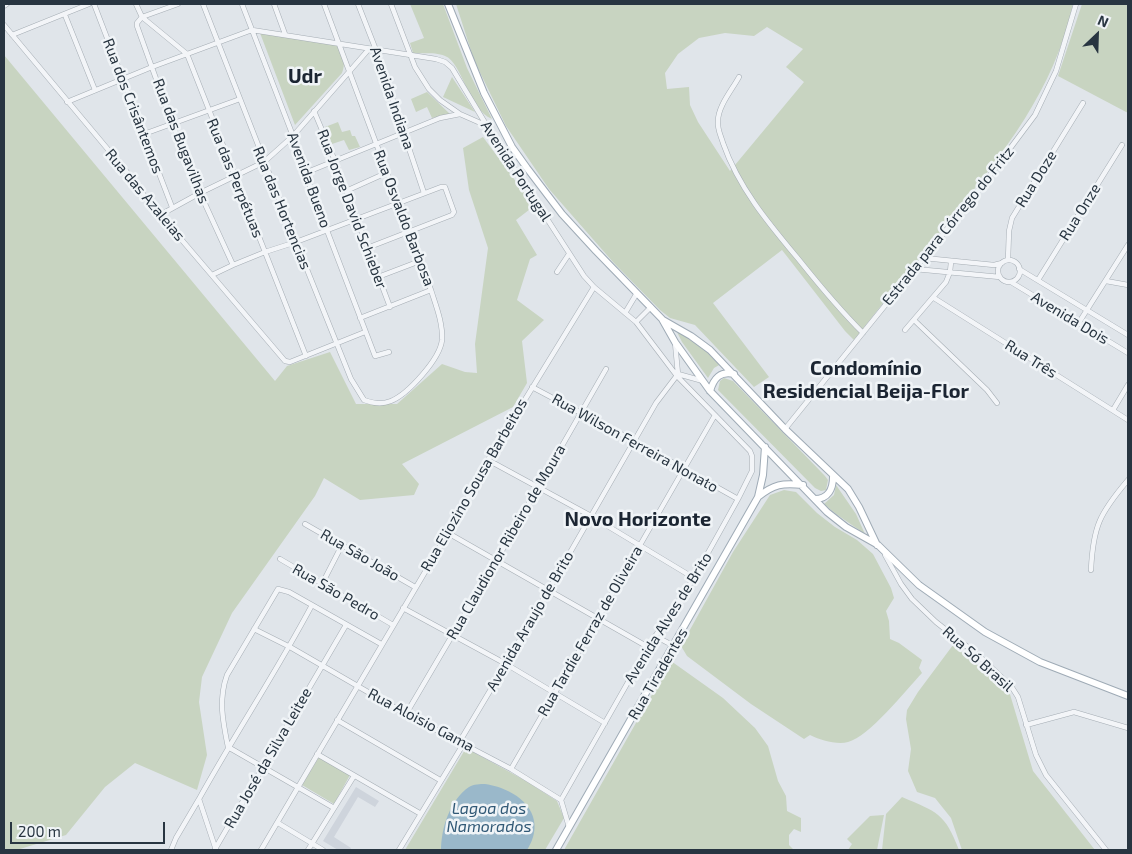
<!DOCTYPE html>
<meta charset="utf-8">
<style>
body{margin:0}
#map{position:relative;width:1132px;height:854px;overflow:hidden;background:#e0e5ea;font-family:"Exo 2",sans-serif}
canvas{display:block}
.frame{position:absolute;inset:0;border:5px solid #283541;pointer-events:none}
.north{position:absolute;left:1072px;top:10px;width:50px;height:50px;-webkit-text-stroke:4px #f0f4f7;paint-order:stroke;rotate:24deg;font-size:14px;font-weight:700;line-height:20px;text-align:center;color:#283541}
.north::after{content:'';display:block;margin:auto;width:18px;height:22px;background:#283541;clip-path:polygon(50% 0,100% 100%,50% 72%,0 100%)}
.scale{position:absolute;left:10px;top:822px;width:155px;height:22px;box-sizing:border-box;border:2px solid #283541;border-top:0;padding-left:6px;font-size:15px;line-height:18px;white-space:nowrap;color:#283541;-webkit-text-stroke:4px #f0f4f7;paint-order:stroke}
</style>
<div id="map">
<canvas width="1132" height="854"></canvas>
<div class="frame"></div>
<div class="north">N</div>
<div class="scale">200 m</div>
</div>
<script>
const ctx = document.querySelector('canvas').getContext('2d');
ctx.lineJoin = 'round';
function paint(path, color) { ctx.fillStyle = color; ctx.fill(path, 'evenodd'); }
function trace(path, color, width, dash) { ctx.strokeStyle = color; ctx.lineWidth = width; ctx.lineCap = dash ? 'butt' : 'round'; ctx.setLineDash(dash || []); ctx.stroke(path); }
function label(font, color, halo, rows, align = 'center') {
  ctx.font = font + ' "Exo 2",sans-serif'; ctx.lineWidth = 5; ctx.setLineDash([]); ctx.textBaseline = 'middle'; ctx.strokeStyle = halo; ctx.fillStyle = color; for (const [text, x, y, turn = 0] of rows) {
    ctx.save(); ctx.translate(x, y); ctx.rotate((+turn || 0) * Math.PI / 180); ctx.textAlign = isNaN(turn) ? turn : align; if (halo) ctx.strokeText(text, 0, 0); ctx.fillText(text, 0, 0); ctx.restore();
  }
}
paint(new Path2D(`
 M356,787L379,801L375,807L358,797L334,837L351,848L350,850H338L323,841Z`), '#ced4dc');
paint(new Path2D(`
 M410,4H443L467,68L492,119C468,109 462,62 445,56C436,52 423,54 413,53L410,43L424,38Z
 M456,4H1073C1054,91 1004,151 951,219C918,259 886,299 854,340L845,331L782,250L713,303L769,377L754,387L695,325L670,318L660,310L613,262L549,189L506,126L474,60ZM767,27L803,49L786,67L804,82L730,171L698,122L690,105L689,87L667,89L665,73L678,54L699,38L725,33L754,36Z
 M1082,4H1128V113L1058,76Z
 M260,33L337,45C344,53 346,63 342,73L295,125Z
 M4,55L275,381L287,366L330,352L356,404H397L442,364L465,372L477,373L475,344L488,248L469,190L463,148L483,137L534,206L516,220L537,255L530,259L517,300L544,320L522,341L527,383L513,407L402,464L419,484L414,495L360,500L324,478L315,496L232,613L202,677L199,702L207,755L197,790L135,763L105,787L66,835L20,849V850H4Z
 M452,77L475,112L443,97Z
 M427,92L450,114L432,118L427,107L416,112L411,99Z
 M338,122L342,132L350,130L352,136H355L360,147L349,150L344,140L332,144L325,127Z
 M676,330L706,350L721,364L714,368L708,378L682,342Z
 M724,378L733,381L825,476L828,480L826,490L821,491L815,488L718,390L720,381Z
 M836,485L856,514L865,534L836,514L824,504L834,495Z
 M784,490L796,492L817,513L835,527L857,540L873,554L891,588L894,598L886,611L889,621L890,639L899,643L922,660L919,668L922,673C906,690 869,737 848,742C837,745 820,740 810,735L804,739L751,704L687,656L681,646L733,552L770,495Z
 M953,645L1009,691L1033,771L1095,850H962L951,818L935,798L917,792L908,771L911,749L906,719L907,710L918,692Z
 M671,661L723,698L755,728L768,746L778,781L786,796L787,811L801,818V832L794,829L789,835V845L794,850H564Z
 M466,748L526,781L557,801L564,818L545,850H405Z
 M319,757L350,775L334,804L302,785Z
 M902,797C937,812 945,813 959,850H882L886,814Z
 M884,815L877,850H848L852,844L847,839L870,816Z`), '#c8d4c1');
paint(new Path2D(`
 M485,784C519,789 549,815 527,850H441C441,828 450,800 469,787C474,784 480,784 485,784Z`), '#9ab8ca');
const minor = new Path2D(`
 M94,4L172,207
 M136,4L142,17L187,54L306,356
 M203,4L296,242L351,379L364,400C373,403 381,405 391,401C408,394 440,359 442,340C443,323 436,306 431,290L324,4
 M242,4L293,136L305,173L375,356L389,352
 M274,4L285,34
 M358,4L376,50L424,193
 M391,4L415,67L429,89L440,100L460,114L485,125
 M4,6L7,4
 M65,15L95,90
 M142,17L137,23V26L172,123L200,193L233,265
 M142,17L178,4
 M4,25L131,177L146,198L285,361L290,362L365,332
 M12,35L89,4
 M739,77C732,90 718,106 718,121C717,129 721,136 723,143C739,189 770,225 800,261C820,286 840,310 863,333
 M67,102L152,67L252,30L436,59L445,62L452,68L487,126L584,276L594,287L636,322L677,376L750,451L752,456V471L738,499L694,578L648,647L561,800
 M314,111L335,161L390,307
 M144,134L240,99
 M305,173L440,118L460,114
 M346,191L386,173
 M160,215L200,193L264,162L293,136L369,49
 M924,258L994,265L1002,263
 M1008,260L1009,231L1012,218L1083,103
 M998 271a11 11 0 1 1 22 0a11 11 0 1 1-22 0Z
 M915,269L1000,277
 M1019,269L1128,335
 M557,272L569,254
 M212,275L233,265L265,252L296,242L441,187H445L454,212L452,215L367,248
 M378,277L420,261
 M1038,280L1122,145
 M1106,281L1128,285
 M1011,282L1128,353
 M934,298L1128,420
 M625,313L637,293
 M360,318L431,290
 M914,320L987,390L997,403
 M636,322L651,307
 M1078,324L1128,245
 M905,330L946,282L950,272L951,262
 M678,374L703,381
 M532,387L634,441L738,499
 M1113,410L1128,385
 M785,429L985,182L1035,115L1056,71L1076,4
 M488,460L591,516L694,578
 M305,524L415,587
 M448,533L648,647
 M885,555L901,584L912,599L936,622L979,656L1011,686L1018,697L1036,755L1046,775L1106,850
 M280,559L393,625
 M1091,570C1093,526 1100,513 1128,480
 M322,584L342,545
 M403,608L506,664L605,723
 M254,629L290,647L406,714L511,769L561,800L569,827
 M655,636L674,646
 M406,714L496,561L606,369
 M337,720L440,780
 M1026,725L1074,712L1128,728
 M460,741L506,664L656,403L678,374L675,343
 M317,754L421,814
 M511,769L715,415
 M334,808L228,747C223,722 218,700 227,675L278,589L289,592L381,644
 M278,823L323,850
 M215,849L346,625
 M171,850L176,838L199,799
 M216,850L199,799C235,734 277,671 312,605
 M261,850L448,533L488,460L594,287
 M308,850L354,776
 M399,850L464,743`);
const primary = new Path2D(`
 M448,4L484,93L512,147L527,168L562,214L596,251L662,319L675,342L710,391L827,512L846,527L878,545L919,585L985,632L1040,662L1128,696
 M663,320L691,336L710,350L785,429L848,489L859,507L877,545
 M710,391C714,378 720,371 734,374
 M758,497C774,484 782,483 803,485
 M815,499C828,499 833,489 833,477
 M556,850L758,497L763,475L765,447`);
trace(minor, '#a5adb4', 5.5);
trace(primary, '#9fabb6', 8);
trace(minor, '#f3f5f8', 4.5);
trace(primary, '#fff', 6);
label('15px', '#283541', '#f0f4f7', [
 ["Avenida Indiana",392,98,71],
 ["Rua dos Crisântemos",133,106,69],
 ["Rua das Bugavilhas",181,141,69],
 ["Avenida Portugal",516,171,57],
 ["Rua das Perpétuas",235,178,68],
 ["Rua Doze",1036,179,-58],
 ["Avenida Bueno",309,180,70],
 ["Rua das Azaleias",145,195,50],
 ["Rua das Hortencias",282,208,68],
 ["Rua Jorge David Schieber",352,209,69],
 ["Rua Onze",1080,212,-58],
 ["Rua Osvaldo Barbosa",404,218,69],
 ["Estrada para Córrego do Fritz",948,226,-51],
 ["Avenida Dois",1070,318,31],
 ["Rua Três",1031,359,32],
 ["Rua Wilson Ferreira Nonato",635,443,29],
 ["Rua Eliozino Sousa Barbeitos",474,485,-60],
 ["Rua Claudionor Ribeiro de Moura",506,542,-60],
 ["Rua São João",360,555,30],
 ["Rua São Pedro",336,592,30],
 ["Avenida Alves de Brito",668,618,-58],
 ["Avenida Araujo de Brito",530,621,-60],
 ["Rua Tardie Ferraz de Oliveira",590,631,-60],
 ["Rua Só Brasil",978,659,42],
 ["Rua Tiradentes",658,674,-60],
 ["Rua Aloisio Gama",421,720,28],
 ["Rua José da Silva Leitee",268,758,-60]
]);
label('italic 16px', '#315976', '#f0f4f7', [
 ["Lagoa dos",489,809],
 ["Namorados",489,827]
]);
label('bold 20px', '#1b2532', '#f0f4f7', [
 ["Udr",305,76],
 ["Condomínio",866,368],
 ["Residencial Beija-Flor",866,391],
 ["Novo Horizonte",638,519]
]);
</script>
